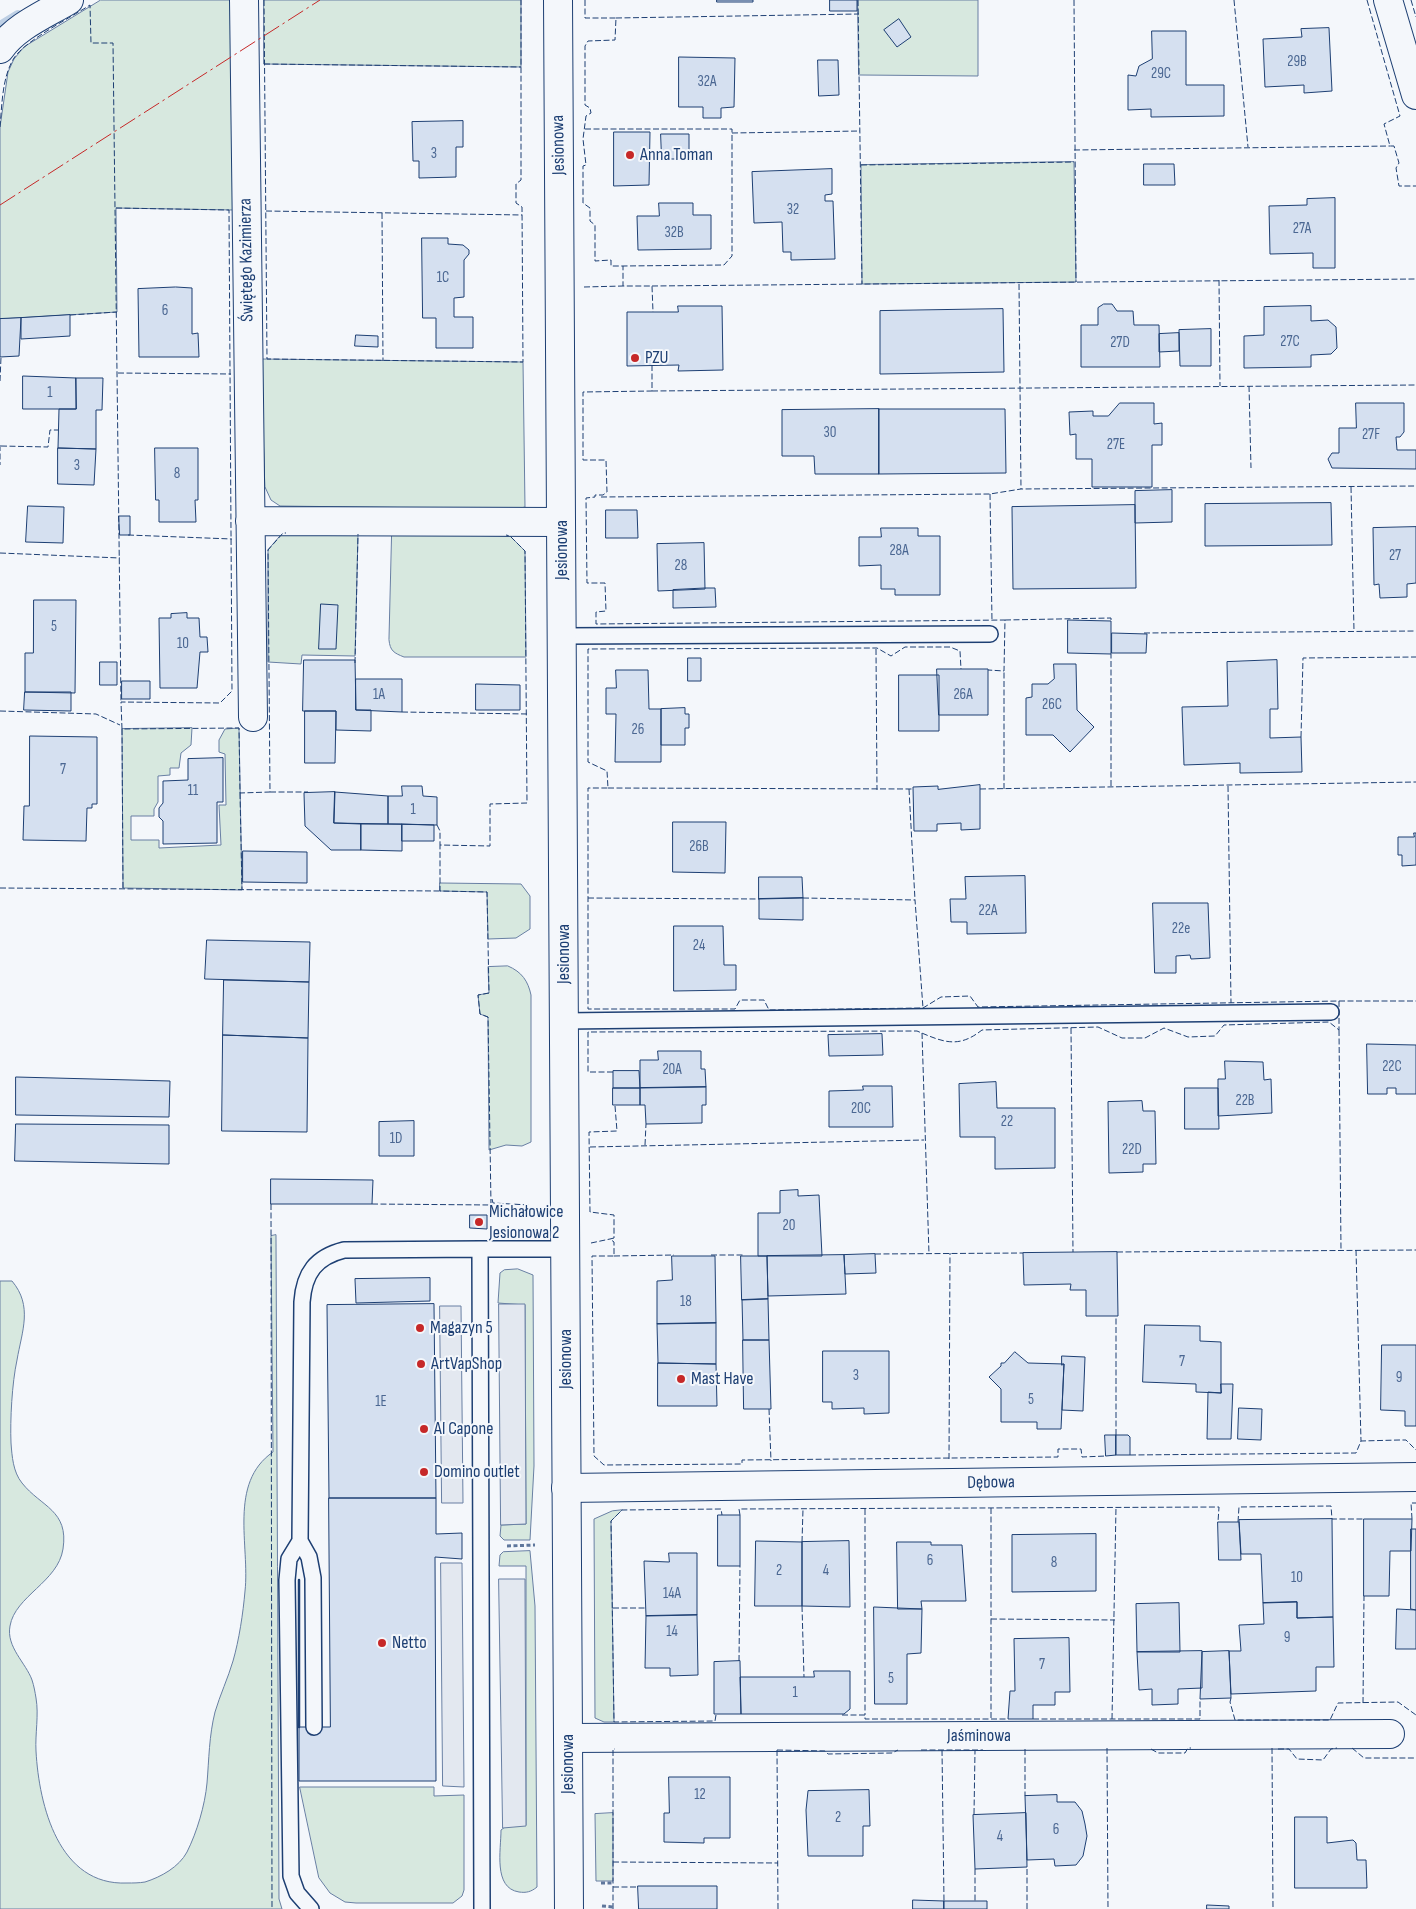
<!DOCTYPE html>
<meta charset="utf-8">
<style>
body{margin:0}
canvas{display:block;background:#f4f7fb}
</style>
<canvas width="1416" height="1909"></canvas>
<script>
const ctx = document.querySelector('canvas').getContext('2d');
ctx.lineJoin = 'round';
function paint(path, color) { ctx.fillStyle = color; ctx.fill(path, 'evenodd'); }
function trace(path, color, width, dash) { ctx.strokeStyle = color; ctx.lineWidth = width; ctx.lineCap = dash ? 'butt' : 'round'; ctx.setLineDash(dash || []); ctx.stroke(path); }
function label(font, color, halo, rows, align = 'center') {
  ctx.font = font + ' "Sofia Sans Condensed",sans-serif'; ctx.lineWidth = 4; ctx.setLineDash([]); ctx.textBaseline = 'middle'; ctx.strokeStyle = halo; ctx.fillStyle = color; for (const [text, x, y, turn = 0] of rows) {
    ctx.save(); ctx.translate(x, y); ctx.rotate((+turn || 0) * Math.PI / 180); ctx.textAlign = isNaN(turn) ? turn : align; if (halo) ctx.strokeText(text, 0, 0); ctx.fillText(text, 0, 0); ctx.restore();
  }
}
const green = new Path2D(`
 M101,0H232L234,210L116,208L117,312L0,319V127L8,72L14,59L24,47Z
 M264,0H521V67L264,64Z
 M858,0H978V76L859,75Z
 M1074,162L1076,282L862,284L861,165Z
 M261,359L523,362L525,507L516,509L280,506L271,500L265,487Z
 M283,533L358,534L355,656L302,655L301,664L268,662V550Z
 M392,534L510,536L525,551L526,657H404C394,653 390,651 389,640Z
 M192,728L191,745L181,753L179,768H170V775L158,776V802L154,809V816H131V840H159V848L221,845L219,805H226L225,754L219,752V740L225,729L239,728L242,890L123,888L122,729Z
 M440,883L521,884L530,896V929L516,938L488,939L487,892L440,891Z
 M508,966C522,972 528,981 531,995V1142L522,1146L506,1145L489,1150L488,1017L480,1014L478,995L489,993L488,967Z
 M276,1235L279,1899L282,1909H0V1281H12C33,1306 22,1331 17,1360C12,1383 10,1420 11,1443C12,1456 13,1472 22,1483C41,1507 69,1510 63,1549C58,1582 15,1596 10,1626C6,1647 26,1663 32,1680C34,1686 35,1692 36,1698C39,1715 35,1734 36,1751C39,1806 59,1886 127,1883C133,1883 139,1883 145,1882C161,1877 179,1867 187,1852C197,1832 205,1805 207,1783C209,1759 209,1736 215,1712C220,1695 228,1678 233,1661C239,1640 243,1614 245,1591C250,1546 228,1483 273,1452L271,1236Z
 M518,1269L533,1275L534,1466L530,1540H504L500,1536L501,1525L526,1524L525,1305L498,1303L500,1273L504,1270Z
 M622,1510L611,1521L614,1722H604L595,1718L594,1519L612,1511Z
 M530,1551L535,1606L537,1887C531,1892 526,1893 519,1892C493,1888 501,1850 501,1830L505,1827L526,1825V1566H499L500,1555L503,1552Z
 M300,1787H434V1796L464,1795V1890L462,1896L453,1903H356L345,1902L330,1893L319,1878Z
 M613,1813V1881H596L595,1814Z`);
paint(green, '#d7e8df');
trace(green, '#687fa3', 1);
const parking = new Path2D(`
 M499,1304H525L526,1524L501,1525Z
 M440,1306H461L463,1503H442Z
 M441,1563H462L464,1787L443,1786Z
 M499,1579H525L526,1826L503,1828Z`);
paint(parking, '#e3e8f0');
trace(parking, '#687fa3', 1);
trace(new Path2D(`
 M0,26L18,15`), '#bed0e5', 10);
const building = new Path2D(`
 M717,0H753V2H717Z
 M830,0H857V11H830Z
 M899,19L911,37L897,47L884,30Z
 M1329,28L1332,91L1304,93V85L1265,87L1263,39L1302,37L1301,29Z
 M1152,31H1186V85H1224V116L1151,117V109L1128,110V75L1136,76L1139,66L1152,59Z
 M679,57L735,58L734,107L721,108V118H703V107H679Z
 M818,60H838L839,95L819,96Z
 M463,121V147H456V177L419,178V161H413L412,122Z
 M614,132H650L649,185L614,186Z
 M661,134H689V159H662Z
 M1144,164H1174L1175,185H1144Z
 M832,169V194L825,195V201H833L835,259L791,260V252H783L782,222L754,223L752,172Z
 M1335,198V268H1313V253L1270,254L1269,206L1307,205V199Z
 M659,203H693V215H711V249L638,250L637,216H659Z
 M422,238H448V244L463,245L469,250V254L464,260V297L454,298V317H473V348H436V318H423Z
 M176,287L192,288V334L198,333L199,357H139L138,289Z
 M1104,304H1112L1117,311H1133L1134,325H1159L1160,367H1081V325H1098V308Z
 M678,306H722L723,370L678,371L679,365L627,366V312H678Z
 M1311,306V321L1328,320L1336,327L1337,348L1331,354L1311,355V367L1244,368V336L1264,335V307Z
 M1003,309L1004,372L880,374V311Z
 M70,315V336L21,339V318Z
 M21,318L19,356L0,357V319Z
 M1211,329V366H1180L1179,330Z
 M1179,333V351L1159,352V334Z
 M356,335L378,336V347L355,346Z
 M23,376L76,378V409H23Z
 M76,378H103L102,410H96V449L58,448L59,409H76Z
 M1120,403H1154V424L1162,423V445H1152V487H1092V459H1076V434L1070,435L1069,412L1093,411V416H1108Z
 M1356,403H1404V432L1400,437H1396L1397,450H1416V469L1332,468L1328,459L1332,453H1339V428H1356Z
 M879,409H1005L1006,473L879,474Z
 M879,409V474H815L814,456H782V410Z
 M58,448L96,449L94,485L58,484Z
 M155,448H198V500H195L196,522H159V500H156Z
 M1172,490V522L1135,523V491Z
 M1331,503L1332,545L1205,546V504Z
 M1135,505L1136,588L1013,589L1012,507Z
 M28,506L64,507L63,543L26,542Z
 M606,510H637L638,538H606Z
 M119,516H130V535H120Z
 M1416,527V583L1407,584V597L1380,598L1379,584L1374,585L1373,528Z
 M881,528H918V536H940V595H895V589H881V565L859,566V537H881Z
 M704,543L705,589L658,591L657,544Z
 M705,588H715L716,607L673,608V590Z
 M34,600H76L75,693L25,692V653H33Z
 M321,604L338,605L336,649H319Z
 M187,613V618H199L200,637H207L208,652H200L197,688H160L159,618H171V614Z
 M1068,620L1111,621V654L1068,653Z
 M1112,633L1147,634L1146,653H1112Z
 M688,658H701V681H688Z
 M304,660H355L356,710H371V731L336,730V711H303Z
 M1277,660L1278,709H1270V738L1301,737L1302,772L1240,773V763L1184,765L1182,707L1228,706L1227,662Z
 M100,662H117V685H100Z
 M1054,664H1076L1077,710L1094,727L1070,752L1053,735H1026V698L1032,697V684H1048L1054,679Z
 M937,669H988V715H939Z
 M616,670H648L649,709H661V762H615L616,714H606V688H616Z
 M899,675H939V731H899Z
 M356,679H402V712L356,710Z
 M122,681H150V699H122Z
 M476,684L520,685V710H476Z
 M25,692H71V711L24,710Z
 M685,708V714H689V728H685V745H661V709Z
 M305,711H336L335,763H305Z
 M30,736L97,737V804H92V808H87L86,841L23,840L24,806H29Z
 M223,758V802H217V843L163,844V821L159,817V808L163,803V781L188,780V759Z
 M980,785V829L961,830V823L937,824V831H914L913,787L938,786V789Z
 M402,786H422L423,796L437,797V825L388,824V796H402Z
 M335,792L388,796V824L334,823Z
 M335,792L334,823L361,824V850H331L305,826L304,793Z
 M673,822H726L725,873L673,872Z
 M361,824H402V851L361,850Z
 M402,824L434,825V841H402Z
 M1414,833H1416V865L1402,866V855H1398V837H1414Z
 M243,851L307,852V883L243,882Z
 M1025,876L1026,933L967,934V922H951L950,899H966L965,877Z
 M759,877H802L803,898L759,899Z
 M803,898V920L759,919V899Z
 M1153,903H1208L1210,958L1191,959L1190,955L1176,956V973H1155Z
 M674,926H723L724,965H736V990L674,991Z
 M207,940L310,942L309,982L205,979Z
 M224,980L309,982L308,1038L223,1035Z
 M882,1034L883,1055L829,1056L828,1035Z
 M223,1035L308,1038L307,1132L222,1131Z
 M1367,1044L1416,1045V1094H1396V1088H1387V1094H1368Z
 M658,1051H701V1069H705L706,1087L640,1088V1060H658Z
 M1225,1061L1263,1062L1264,1080L1271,1079L1272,1113L1218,1116V1079H1225Z
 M639,1071L640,1088H613V1071Z
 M16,1077L170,1081L169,1117L16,1115Z
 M996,1082L997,1108H1055V1168L995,1169V1137H960L959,1084Z
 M863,1086H892L893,1127H829V1091L863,1090Z
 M706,1087V1105H702V1123L646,1124L645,1105H640V1088Z
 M613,1088H640V1105H613Z
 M1185,1088H1218L1219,1129H1185Z
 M1142,1101L1143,1111H1155L1156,1164H1143V1172L1109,1173L1108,1102Z
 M414,1121V1156H379V1122Z
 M16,1124L169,1125V1164L15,1161Z
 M271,1179L373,1180L372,1204H271Z
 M798,1190V1196L819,1195L822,1256H758V1213H780V1191Z
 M470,1215H487V1229L470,1228Z
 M1117,1252L1118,1316H1086V1290H1070L1071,1284L1024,1285L1023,1253Z
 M875,1254L876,1273L845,1274L844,1255Z
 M844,1255L846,1294L768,1296L767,1256Z
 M672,1256H715L716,1323L657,1324V1281L672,1280Z
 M741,1256H767L768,1299L742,1300Z
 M430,1278V1301L356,1303L355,1279Z
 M768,1299L769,1340H743L742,1300Z
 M434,1304L436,1498H329L327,1305Z
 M716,1323V1364L658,1363L657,1324Z
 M1145,1325L1200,1326V1341L1221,1342V1393L1196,1392V1384L1143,1382Z
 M743,1340H769L771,1409H744Z
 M1382,1345H1416V1426H1405V1411L1381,1410Z
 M823,1351H889V1413L864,1414V1408L832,1409V1402H823Z
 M1015,1352L1028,1363L1064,1364L1061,1429H1037V1422H1001V1389L989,1377L1001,1366V1363H1004Z
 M1062,1356L1085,1357L1083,1411L1062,1410L1064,1364L1062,1365Z
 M658,1363L716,1364L717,1406H658Z
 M1221,1384H1233L1231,1439H1207L1208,1392L1221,1393Z
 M1239,1408L1262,1409L1261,1440L1238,1439Z
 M1105,1435H1116V1455L1106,1456Z
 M1116,1435H1128L1130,1437V1455H1116Z
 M329,1498H436V1534L462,1533V1559L435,1557L436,1781H299V1727H330Z
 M718,1515H740V1566H718Z
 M1332,1519L1333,1617L1297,1618V1602L1263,1603L1261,1554H1241L1239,1520Z
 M1364,1519H1412L1411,1551H1390L1389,1596H1364Z
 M1218,1522H1239L1241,1560H1219Z
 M1411,1529H1416V1610L1411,1609Z
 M1096,1534V1591L1012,1592V1535Z
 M756,1541L802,1542V1606H755Z
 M849,1541L850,1607L802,1606V1542Z
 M897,1542H931V1545H962L966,1601H921L922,1609H898Z
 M669,1553H697V1615L646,1616L644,1561L669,1562Z
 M1297,1602V1618L1333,1617L1334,1667H1316V1691L1231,1694L1229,1651H1241L1239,1625L1264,1624L1263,1603Z
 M1179,1603L1180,1652H1137L1136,1604Z
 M874,1607L922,1609L921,1653L907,1654V1704H875Z
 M1397,1609L1416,1610V1649H1396Z
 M697,1615L698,1675L670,1676V1668H645L646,1616Z
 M1069,1638L1070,1692H1055V1705H1033V1719H1008L1010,1691H1015L1014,1639Z
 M1202,1651V1688L1178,1689V1704L1152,1705V1689L1139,1690L1137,1652Z
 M1229,1651L1231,1698L1200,1699L1202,1652Z
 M740,1661L741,1714H714V1662Z
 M814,1671H850V1709L844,1714H741L740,1677H814Z
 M669,1777H730V1838H704V1843L664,1842V1813H669Z
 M869,1790L870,1826H863V1856H808L806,1810L808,1791Z
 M1057,1795V1802H1075L1082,1811L1085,1824L1087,1836L1083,1856L1076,1865L1055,1866L1054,1859L1027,1860L1025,1796Z
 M1026,1813L1027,1867L975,1869L973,1815Z
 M1295,1817H1327V1843L1353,1840L1356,1843L1357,1860H1366L1367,1888H1295Z
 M638,1886H717V1909H639Z
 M913,1900L944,1901V1909H913Z
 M944,1901H987V1909H944Z
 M1207,1905L1229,1906V1909H1207Z`);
paint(building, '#d5e0f0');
trace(building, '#1d3f73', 1);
const service = new Path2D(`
 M562,636L990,634
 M564,1021L1331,1012
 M300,1541L309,1557L313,1578L314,1727
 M311,1909L297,1893L291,1876L287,1580L289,1559L300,1541L302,1302C304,1273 316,1257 344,1250L480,1249
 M482,1909L480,1249H565`);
const minor = new Path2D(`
 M244,0L253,717
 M1388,0L1416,95
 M0,49C16,26 46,14 69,0
 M250,521L561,522
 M566,1488L1416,1477
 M568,1738L1390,1734`);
const tertiary = new Path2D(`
 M558,0L569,1909`);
trace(service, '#1d3f73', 18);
trace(minor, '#1d3f73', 30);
trace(tertiary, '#1d3f73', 30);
trace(new Path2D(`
 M507,1546L535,1545
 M601,1883H613
 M602,1906L613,1907`), '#5e769c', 3, [4, 2.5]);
trace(service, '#f4f7fb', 15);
trace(minor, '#f4f7fb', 28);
trace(tertiary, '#f4f7fb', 28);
trace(new Path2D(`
 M264,0L267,359L523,362L522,207L516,203V184L521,180V0
 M585,0V18H616L615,40L588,41L585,46V105L590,108L591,113L586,116L583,139L586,165L583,166V203L590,208V221L595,225V261L611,260V266H623V286H652L653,312
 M858,0L862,284
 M1074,0L1076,282
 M1234,0L1248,147
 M1367,0L1400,116L1384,124L1390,146H1394L1399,163L1396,168L1399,186H1416
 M1411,0L1416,17
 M616,18L859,14
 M264,64L521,67
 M0,127C2,105 2,77 14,58C26,40 70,18 90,5L91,43H113L121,702
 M585,129H732V256L724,265L623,266
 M732,133L860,131
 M1074,150L1390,146
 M861,165L1074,162
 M116,208L229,210L232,691L220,703L121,702L122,729L239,728L240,793L270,792L268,550L283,533H286
 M266,211L522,215
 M382,213L383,361
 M1219,280L1220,386
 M1019,284L1021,489
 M652,286L1416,279
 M584,287L623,286
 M70,315L117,312
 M652,365V391L583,392V460H606L607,492L603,495H595V497L586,498L587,583H605L606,611L596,612V624L1005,620L1004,671L988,670
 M118,373L231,374
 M0,381L1,357
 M1249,386L1251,468
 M652,391L1416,385
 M0,445V465
 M1,446L48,447L50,430H58
 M1351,487L1354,631
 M990,494L992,621
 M601,497L990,494L1021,489L1416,486
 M128,535L232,539
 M0,553L120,558
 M1005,620L1111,618V621
 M1144,633L1416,631
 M876,649L877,790
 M355,663L358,534
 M0,711L96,714L120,725
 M402,712L527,714
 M122,729L123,888
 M1301,737L1303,658L1416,657
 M1111,786V654
 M1228,786L1231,1003
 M608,788L913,789
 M909,789L915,900
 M980,789L1416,782
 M1004,789V671
 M270,792H308
 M240,793L242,890
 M437,825L440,831V845
 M0,888L440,891
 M588,898L759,899
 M803,898L915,900L923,1008
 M1339,1001H1416
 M1071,1028L1073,1252
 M1339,1030L1341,1250
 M922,1033L929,1254
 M613,1072H588V1032L917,1031C943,1042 958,1049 982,1030L1098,1027L1122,1038H1145L1164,1028L1188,1037L1215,1036L1224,1025L1329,1022L1339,1030V1001L978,1007L970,996L941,997L923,1008L769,1010L764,1000H740L735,1009H588V788H608L607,771L588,762V649L877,648L891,656L905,647H950L960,651L961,669
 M615,1106L617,1131L589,1132L590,1212L614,1215V1238L610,1239L614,1242V1256H592L594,1456L604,1465L742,1464V1460L1058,1457V1449H1081L1082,1457L1106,1456
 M645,1145L646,1124
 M590,1147L924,1140
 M492,1199L493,1203L529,1205
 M271,1204L272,1909
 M372,1204L491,1205L488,1017L480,1014L478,995L489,993L487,892L440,891V845L490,846V804L527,803L525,551L510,536L506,535
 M591,1243L610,1239
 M1356,1250L1361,1441
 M1117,1252L1416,1250
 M875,1254L1023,1253
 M711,1255H744
 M614,1256L674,1255
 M769,1409L771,1461
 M1116,1435V1316
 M1130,1455L1356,1453L1361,1441L1399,1440H1406L1416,1450
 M949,1459L950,1253
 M991,1508V1719
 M865,1509V1715
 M740,1515L739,1509L1219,1507L1218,1522
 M1412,1519L1411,1503H1416
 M1238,1522L1239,1507L1331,1506L1332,1519H1364
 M802,1542L803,1509
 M802,1606L804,1677
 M613,1608H646
 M991,1619L1115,1620
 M739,1661L740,1566
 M1231,1698L1230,1702L1235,1720H1330L1338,1703L1398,1702L1416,1715
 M1363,1703L1364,1596
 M716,1715L715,1721L614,1722L611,1521L622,1510L721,1509L722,1515
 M842,1715H865V1719H1008
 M1033,1719H1200V1699
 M1112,1719L1116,1507
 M1107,1748L1108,1909
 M1272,1748L1273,1909
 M1352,1748L1364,1758H1416
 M1025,1749V1796
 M1151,1749L1158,1753H1185L1188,1748H1191
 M1278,1749H1289L1297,1759L1323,1760L1331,1749L1337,1748
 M777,1750L825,1751L828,1754L892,1753L898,1750
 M777,1750L778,1909
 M921,1750H983
 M942,1750L944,1901
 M974,1814L975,1751
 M613,1862L778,1863
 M975,1869V1901
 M613,1887H638
 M613,1909V1749H615
 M1027,1909V1867`), '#1d3f73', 1, [6, 2.5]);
trace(new Path2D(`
 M299,1727V1580`), '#1d3f73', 2.5);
trace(new Path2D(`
 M0,205L320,0`), '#c62828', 1, [18, 4, 2.5, 4]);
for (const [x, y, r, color] of [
 [630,155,5,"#c62828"],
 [635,358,5,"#c62828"],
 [479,1222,5,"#c62828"],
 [420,1328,5,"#c62828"],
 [421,1364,5,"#c62828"],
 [681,1379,5,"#c62828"],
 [424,1429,5,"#c62828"],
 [424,1472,5,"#c62828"],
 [382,1643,5,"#c62828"]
]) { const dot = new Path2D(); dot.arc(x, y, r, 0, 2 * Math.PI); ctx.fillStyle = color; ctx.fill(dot); trace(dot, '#f4f7fb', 2); }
label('15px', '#4b6792', null, [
 ["29B",1297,62],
 ["29C",1161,74],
 ["32A",707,82],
 ["3",434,154],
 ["32",793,210],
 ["27A",1302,229],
 ["32B",674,233],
 ["1C",443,278],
 ["6",165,311],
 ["27C",1290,342],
 ["27D",1120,343],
 ["1",50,393],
 ["30",830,433],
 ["27F",1371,435],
 ["27E",1116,445],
 ["3",77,466],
 ["8",177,474],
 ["28A",899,551],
 ["27",1395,556],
 ["28",681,566],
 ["5",54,627],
 ["10",183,644],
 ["1A",379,695],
 ["26A",963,695],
 ["26C",1052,705],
 ["26",638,730],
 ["7",63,770],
 ["11",193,791],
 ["1",413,810],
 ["26B",699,847],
 ["22A",988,911],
 ["22e",1181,929],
 ["24",699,946],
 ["22C",1392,1067],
 ["20A",672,1070],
 ["22B",1245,1101],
 ["20C",861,1109],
 ["22",1007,1122],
 ["1D",396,1139],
 ["22D",1132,1150],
 ["20",789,1226],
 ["18",686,1302],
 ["7",1182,1362],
 ["3",856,1376],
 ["9",1399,1378],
 ["5",1031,1400],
 ["1E",381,1402],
 ["6",930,1561],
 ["8",1054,1563],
 ["2",779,1571],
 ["4",826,1571],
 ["10",1297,1578],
 ["14A",672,1594],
 ["14",672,1632],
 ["9",1287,1638],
 ["7",1042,1665],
 ["5",891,1679],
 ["1",795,1693],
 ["12",700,1795],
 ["2",838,1818],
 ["6",1056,1830],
 ["4",1000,1837]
]);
label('18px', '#1d3f73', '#f4f7fb', [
 ["Jesionowa",559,145,-91],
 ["Świętego Kazimierza",247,260,-91],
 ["Jesionowa",562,550,-90],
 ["Jesionowa",564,954,-90],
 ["Jesionowa",566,1359,-90],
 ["Dębowa",991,1483,-1],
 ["Jaśminowa",979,1736],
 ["Jesionowa",568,1764,-90]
]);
label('18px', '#1d3f73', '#f4f7fb', [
 ["Anna Toman",640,155],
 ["PZU",645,358],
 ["Michałowice",489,1212],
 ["Jesionowa 2",489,1233],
 ["Magazyn 5",430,1328],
 ["ArtVapShop",431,1364],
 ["Mast Have",691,1379],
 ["Al Capone",434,1429],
 ["Domino outlet",434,1472],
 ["Netto",392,1643]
], 'left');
</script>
